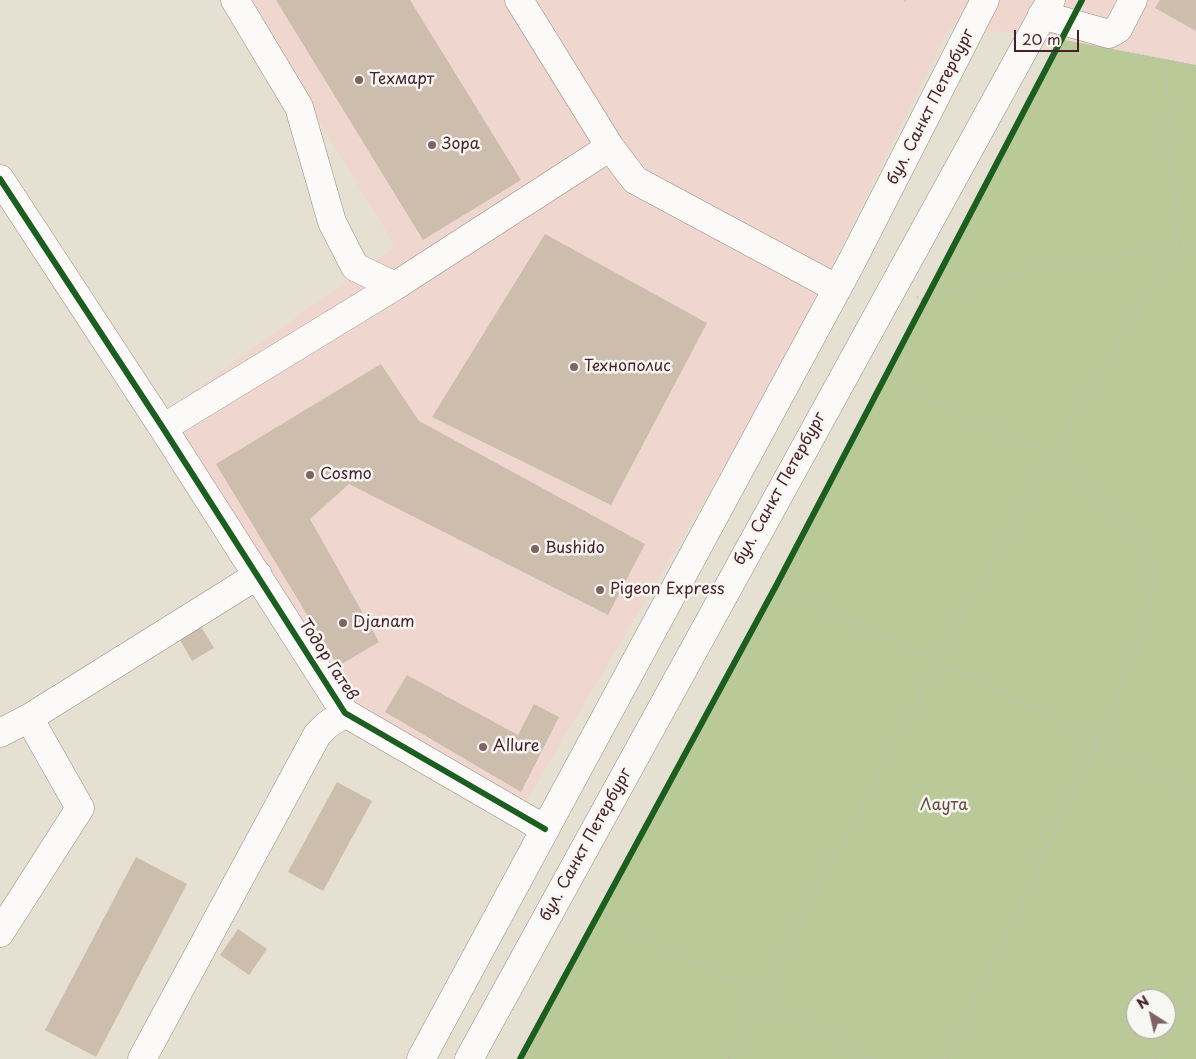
<!DOCTYPE html>
<meta charset="utf-8">
<style>
body{margin:0}
#map{position:relative;width:1196px;height:1059px;overflow:hidden;background:#e5e0d1;font-family:"Playpen Sans",sans-serif}
canvas{display:block}
.north{position:absolute;left:1126px;top:989px;width:50px;height:50px;box-sizing:border-box;background:#f6f6f2;border:1px solid #b1a0a2;border-radius:50%;rotate:325deg;font-size:14px;font-weight:700;line-height:20px;text-align:center;color:#4a1f2b}
.north::after{content:'';display:block;margin:auto;width:18px;height:22px;background:#806365;clip-path:polygon(50% 0,100% 100%,50% 72%,0 100%)}
.scale{position:absolute;left:1014px;top:30px;width:65px;height:22px;box-sizing:border-box;border:2px solid #4a1f2b;border-top:0;padding-left:6px;font-size:15px;line-height:18px;white-space:nowrap;color:#4a1f2b;-webkit-text-stroke:4px #f6f6f2;paint-order:stroke}
</style>
<div id="map">
<canvas width="1196" height="1059"></canvas>
<div class="north">N</div>
<div class="scale">20 m</div>
</div>
<script>
const ctx = document.querySelector('canvas').getContext('2d');
ctx.lineJoin = 'round';
function paint(path, color) { ctx.fillStyle = color; ctx.fill(path, 'evenodd'); }
function trace(path, color, width, dash) { ctx.strokeStyle = color; ctx.lineWidth = width; ctx.lineCap = dash ? 'butt' : 'round'; ctx.setLineDash(dash || []); ctx.stroke(path); }
function label(font, color, halo, rows, align = 'center') {
  ctx.font = font + ' "Playpen Sans",sans-serif'; ctx.lineWidth = 5; ctx.setLineDash([]); ctx.textBaseline = 'middle'; ctx.strokeStyle = halo; ctx.fillStyle = color; for (const [text, x, y, turn = 0] of rows) {
    ctx.save(); ctx.translate(x, y); ctx.rotate((+turn || 0) * Math.PI / 180); ctx.textAlign = isNaN(turn) ? turn : align; if (halo) ctx.strokeText(text, 0, 0); ctx.fillText(text, 0, 0); ctx.restore();
  }
}
paint(new Path2D(`
 M246,0H1196V65L1060,39L950,26L777,378L519,814L345,713L163,428L174,405L395,246Z`), '#efd7cf');
paint(new Path2D(`
 M1060,39L1196,65V1059H520L777,584ZM1136,999H1166V1029H1136Z`), '#bac998');
paint(new Path2D(`
 M276,0H410L521,180L423,240Z
 M1160,0H1196V31L1155,8Z
 M545,234L707,323L611,505L432,417Z
 M381,364L419,421L645,544L608,615L349,484L310,519L379,642L338,666L216,464Z
 M200,625L214,648L192,661L179,638Z
 M407,675L518,735L534,704L559,717L521,792L385,712Z
 M337,782L372,801L323,891L288,872Z
 M136,857L187,884L96,1057L45,1030Z
 M238,929L267,949L249,975L220,955Z`), '#cdbdad');
const minor = new Path2D(`
 M235,0L299,107L332,222L355,267L395,286
 M519,0L610,147L635,180L836,288
 M1042,15L1109,34L1118,29L1133,0
 M0,179L163,428L345,713L545,829
 M163,428L395,286L610,147
 M0,733L29,718L258,575
 M0,933L80,808L29,718
 M142,1059L317,735L327,725L345,713`);
const major = new Path2D(`
 M421,1059L851,263L985,0
 M469,1059L1051,0`);
trace(minor, '#968d87', 29);
trace(major, '#968d87', 29);
trace(new Path2D(`
 M905,0L907,2
 M1128,53L1196,66
 M917,297L924,300L1038,269L1179,245H1196
 M887,372L929,401L1051,454L1145,547L1158,573L1137,650L1097,744L947,1059
 M777,584L939,660L1196,796
 M602,912L871,1059
 M729,1059L939,660L1051,454L1179,245L1165,60
 M1155,1059L1196,979`), '#c1bcbb', 3, [1, 4]);
trace(minor, '#fbfaf8', 28);
trace(major, '#fbfaf8', 28);
trace(new Path2D(`
 M0,179L163,428L345,713L545,829
 M520,1059L777,584L1082,0`), '#1b5e20', 6);
for (const [x, y, r, color] of [
 [359,80,5,"#806365"],
 [432,145,5,"#806365"],
 [574,367,5,"#806365"],
 [310,475,5,"#806365"],
 [535,549,5,"#806365"],
 [600,590,5,"#806365"],
 [343,623,5,"#806365"],
 [483,747,5,"#806365"]
]) { const dot = new Path2D(); dot.arc(x, y, r, 0, 2 * Math.PI); ctx.fillStyle = color; ctx.fill(dot); trace(dot, '#f6f6f2', 2); }
label('16px', '#4a1f2b', '#f6f6f2', [
 ["Техмарт",369,80],
 ["Зора",442,145],
 ["Технополис",584,367],
 ["Cosmo",320,475],
 ["Bushido",545,549],
 ["Pigeon Express",610,590],
 ["Djanam",353,623],
 ["Allure",493,747]
], 'left');
label('16px', '#4a1f2b', '#f6f6f2', [
 ["бул. Санкт Петербург",931,107,-63],
 ["бул. Санкт Петербург",780,489,-61],
 ["Тодор Гатев",328,660,57],
 ["бул. Санкт Петербург",586,845,-61]
]);
label('16px', '#674d3f', '#f6f6f2', [
 ["Лаута",944,806]
]);
</script>
